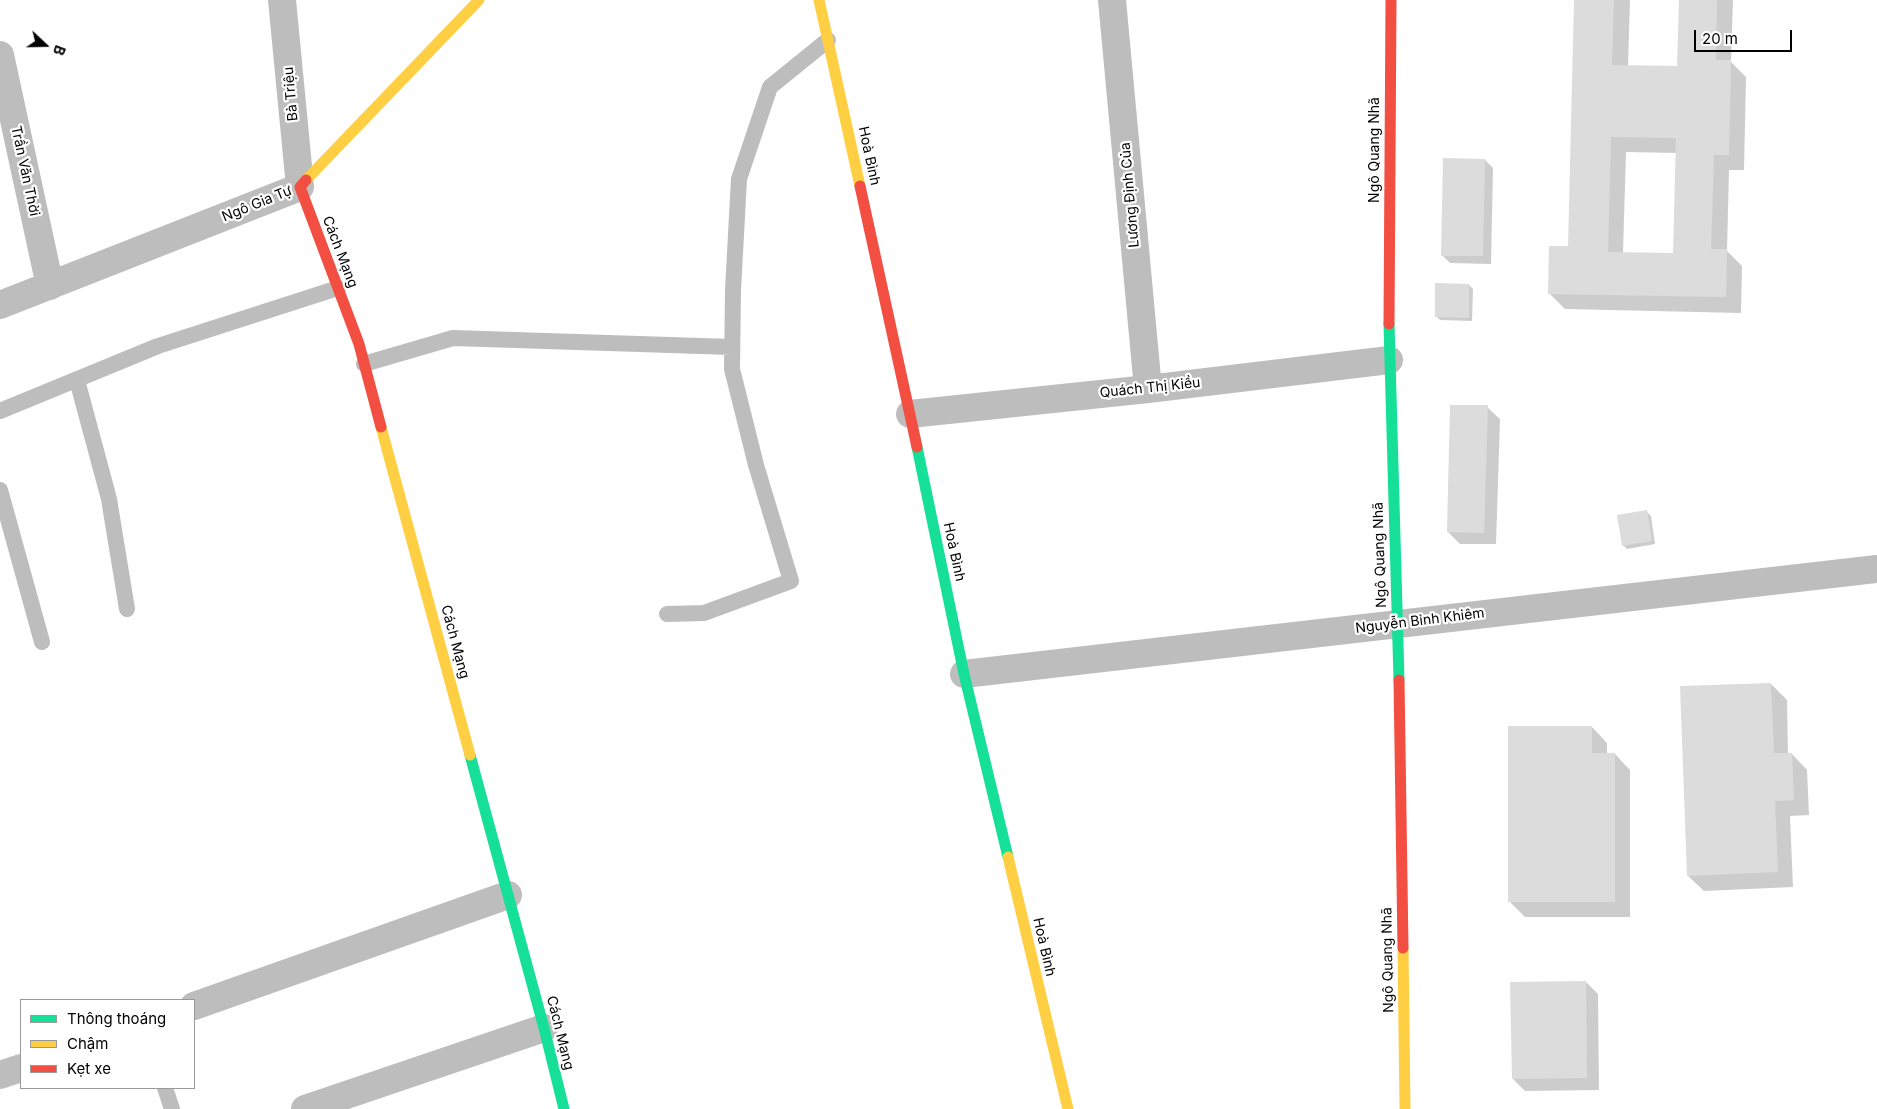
<!DOCTYPE html>
<meta charset="utf-8">
<style>
body{margin:0}
#map{position:relative;width:1877px;height:1109px;overflow:hidden;background:#fff;font-family:Inter,sans-serif}
canvas{display:block}
.legend{position:absolute;left:20px;top:999px;width:175px;height:90px;box-sizing:border-box;background:#fff;border:1px solid #999;margin:0;padding:6px 9px;list-style:none;font-size:15px;color:#000}
.legend li{display:flex;align-items:center;gap:10px;height:25px}
.legend b{width:25px;border:1px solid #999}
.north{position:absolute;left:20px;top:20px;width:50px;height:50px;-webkit-text-stroke:4px #fff;paint-order:stroke;rotate:111deg;font-size:14px;font-weight:700;line-height:20px;text-align:center;color:#000}
.north::after{content:'';display:block;margin:auto;width:18px;height:22px;background:#000;clip-path:polygon(50% 0,100% 100%,50% 72%,0 100%)}
.scale{position:absolute;left:1694px;top:30px;width:98px;height:22px;box-sizing:border-box;border:2px solid #000;border-top:0;padding-left:6px;font-size:15px;line-height:18px;white-space:nowrap;color:#000;-webkit-text-stroke:4px #fff;paint-order:stroke}
</style>
<div id="map">
<canvas width="1877" height="1109"></canvas>
<ul class="legend">
<li><b style="height:6px;background:#16e098"></b>Thông thoáng</li>
<li><b style="height:6px;background:#ffcf43"></b>Chậm</li>
<li><b style="height:6px;background:#f24e42"></b>Kẹt xe</li>
</ul>
<div class="north">B</div>
<div class="scale">20 m</div>
</div>
<script>
const ctx = document.querySelector('canvas').getContext('2d');
ctx.lineJoin = 'round';
function paint(path, color) { ctx.fillStyle = color; ctx.fill(path, 'evenodd'); }
function trace(path, color, width, dash) { ctx.strokeStyle = color; ctx.lineWidth = width; ctx.lineCap = dash ? 'butt' : 'round'; ctx.setLineDash(dash || []); ctx.stroke(path); }
function label(font, color, halo, rows, align = 'center') {
  ctx.font = font + ' Inter,sans-serif'; ctx.lineWidth = 4.5; ctx.setLineDash([]); ctx.textBaseline = 'middle'; ctx.strokeStyle = halo; ctx.fillStyle = color; for (const [text, x, y, turn = 0] of rows) {
    ctx.save(); ctx.translate(x, y); ctx.rotate((+turn || 0) * Math.PI / 180); ctx.textAlign = isNaN(turn) ? turn : align; if (halo) ctx.strokeText(text, 0, 0); ctx.fillText(text, 0, 0); ctx.restore();
  }
}
paint(new Path2D(`
 M1575,0H1630L1628,66L1679,67L1680,0H1733L1731,62L1746,77L1744,170H1729L1727,251L1742,266L1741,313L1565,309L1549,293L1569,247ZM1626,152L1677,153L1674,254L1623,253Z
 M1485,160L1493,168L1491,264L1450,263L1442,255Z
 M1469,285L1473,289L1472,321L1440,320L1436,316Z
 M1487,407L1500,419L1496,544H1460L1448,532Z
 M1647,512L1651,516L1655,544L1627,549L1623,545Z
 M1771,684L1787,700L1788,754H1792L1807,770L1809,815L1790,816L1793,887L1704,891L1688,876Z
 M1592,727L1607,743V755L1615,754L1630,770V917H1525L1509,901Z
 M1586,982L1598,994L1599,1090L1525,1091L1513,1079Z`), '#0003');
paint(new Path2D(`
 M1574,0H1614L1612,65L1677,66L1679,0H1717L1716,60H1731L1729,155H1714L1711,249H1727L1726,297L1548,294L1549,246H1568ZM1611,137L1676,138L1673,253L1608,252Z
 M1443,158L1485,159L1483,256H1441Z
 M1435,283L1469,284V318L1435,317Z
 M1450,405H1488L1484,533L1447,532Z
 M1647,510L1652,541L1622,546L1617,515Z
 M1771,683L1774,753H1792L1794,800L1775,801L1778,872L1687,876L1680,686Z
 M1508,726H1592V753H1615V902H1508Z
 M1586,981L1587,1078L1512,1079L1510,982Z`), '#dcdcdc');
trace(new Path2D(`
 M364,364L453,338L732,347
 M77,380L109,499L127,609
 M0,411L158,346L338,288
 M0,490L42,642
 M667,614L704,613L791,581L756,465L732,369L733,290L739,179L770,87L828,40
 M165,1088L172,1109`), '#bdbdbd', 16);
trace(new Path2D(`
 M1112,0L1148,389
 M0,55L50,286
 M0,305L300,187L282,0
 M910,414L1148,389L1389,360
 M964,674L1877,569
 M194,1006L508,895
 M0,1075L21,1068
 M305,1109L544,1028`), '#bdbdbd', 28);
trace(new Path2D(`
 M1389,324L1399,680
 M917,447L964,674L1008,857
 M470,755L544,1028L564,1109`), '#16e098', 11);
trace(new Path2D(`
 M819,0L860,186
 M306,180L479,0
 M381,427L470,755
 M1008,857L1068,1109
 M1403,948L1405,1109`), '#ffcf43', 11);
trace(new Path2D(`
 M306,180L300,187L359,344L381,427
 M860,186L917,447
 M1389,324L1391,0
 M1399,680L1403,948`), '#f24e42', 11);
label('14px', '#000', '#fff', [
 ["Bà Triệu",291,94,-95],
 ["Ngô Quang Nhã",1375,150,-90],
 ["Hoà Bình",869,156,78],
 ["Trần Văn Thời",25,171,78],
 ["Lương Định Của",1130,195,-95],
 ["Ngô Gia Tự",257,204,-22],
 ["Cách Mạng",340,252,69],
 ["Quách Thị Kiều",1150,388,-6],
 ["Hoà Bình",954,552,78],
 ["Ngô Quang Nhã",1380,555,-92],
 ["Nguyễn Bỉnh Khiêm",1420,621,-7],
 ["Cách Mạng",455,642,75],
 ["Hoà Bình",1044,947,77],
 ["Ngô Quang Nhã",1388,960,-91],
 ["Cách Mạng",560,1033,76]
]);
</script>
